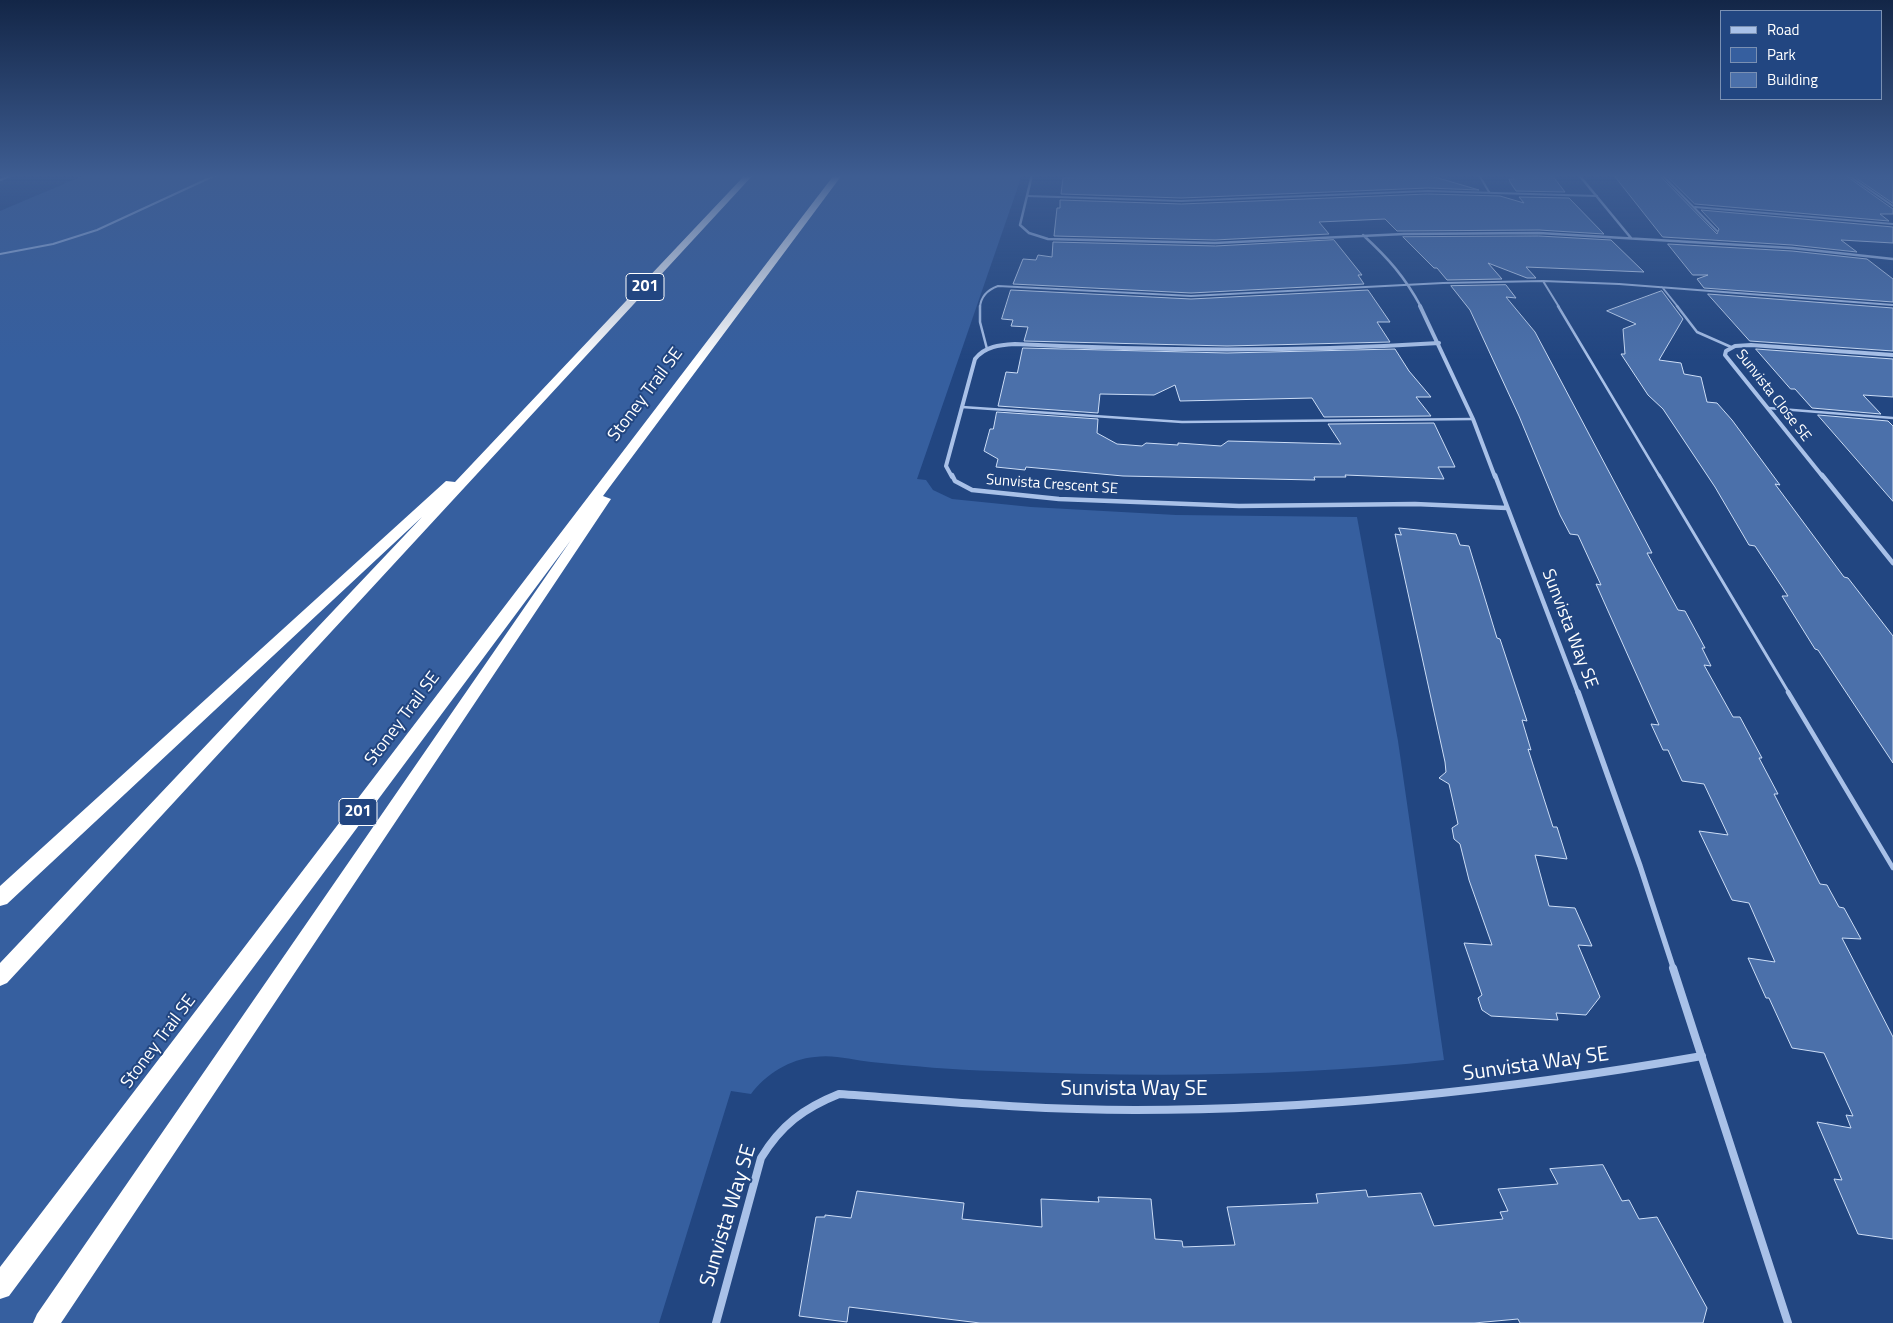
<!DOCTYPE html>
<style>
body{margin:0}
#map{position:relative;width:1893px;height:1323px;overflow:hidden;background:#224681;font-family:"Titillium Web",sans-serif}
canvas{display:block}
.legend{position:absolute;left:1720px;top:10px;width:162px;height:90px;box-sizing:border-box;background:#224681;border:1px solid #7a90b3;margin:0;padding:6px 9px;list-style:none;font-size:15px;color:#fff}
.legend li{display:flex;align-items:center;gap:10px;height:25px}
.legend b{width:25px;border:1px solid #7a90b3}
</style>
<div id="map">
<canvas width="1893" height="1323"></canvas>
<ul class="legend">
<li><b style="height:6px;background:#a9c1e8"></b>Road</li>
<li><b style="height:14px;background:#365f9f"></b>Park</li>
<li><b style="height:14px;background:#4b70aa"></b>Building</li>
</ul>
</div>
<script>
const ctx = document.querySelector('canvas').getContext('2d');
ctx.lineJoin = 'round';
function paint(path, color) { ctx.fillStyle = color; ctx.fill(path, 'evenodd'); }
function trace(path, color, width, dash) { ctx.strokeStyle = color; ctx.lineWidth = width; ctx.lineCap = dash ? 'butt' : 'round'; ctx.setLineDash(dash || []); ctx.stroke(path); }
function label(font, color, halo, rows, align = 'center') {
  ctx.font = font + ' "Titillium Web",sans-serif'; ctx.lineWidth = 4; ctx.setLineDash([]); ctx.textBaseline = 'middle'; ctx.strokeStyle = halo; ctx.fillStyle = color; for (const [text, x, y, turn = 0] of rows) {
    ctx.save(); ctx.translate(x, y); ctx.rotate((+turn || 0) * Math.PI / 180); ctx.textAlign = isNaN(turn) ? turn : align; if (halo) ctx.strokeText(text, 0, 0); ctx.fillText(text, 0, 0); ctx.restore();
  }
}
paint(new Path2D(`
 M85,175H1022L917,479L926,480L933,490L952,499L1031,507L1176,515L1357,517L1398,741L1444,1060C1294,1077 1145,1077 995,1071C954,1070 912,1066 871,1062C853,1060 833,1054 815,1057C790,1059 766,1074 751,1094L731,1091L659,1323H0V211Z`), '#365f9f');
const building = new Path2D(`
 M1073,175H1428L1479,190L1428,188L1181,198L1061,194L1063,178H1073Z
 M1511,175H1552L1565,192L1516,191L1510,182L1509,179H1514Z
 M1614,175H1659L1717,234L1719,229L1701,210L1893,227V243L1841,240L1857,252L1792,245L1663,237Z
 M1666,175H1845L1893,209V214H1880L1889,221L1695,204Z
 M1852,175H1893V203Z
 M1428,194L1500,196L1524,203L1519,197L1569,198L1604,234L1539,230L1397,231L1385,219L1319,222L1329,234L1215,240L1054,236L1057,208H1060V200L1181,204Z
 M1539,236L1611,240L1644,272L1526,267L1536,278H1527L1488,263L1502,279L1447,280L1437,268H1434L1403,237Z
 M1334,240L1362,275H1358L1364,284L1191,293L1013,284L1023,259L1036,260L1038,255L1052,257L1053,242L1215,246Z
 M1668,244L1792,251L1867,259L1893,279V302L1704,288L1697,279L1708,275H1693Z
 M1506,285L1516,298L1506,297L1535,332L1652,553H1647L1678,610L1685,611L1705,648H1702L1711,666L1704,665L1733,717H1740L1762,758H1759L1778,794H1774L1820,884L1827,885L1839,907L1844,908L1861,939L1842,938L1893,1037V1239L1858,1234L1834,1179L1842,1180L1817,1122L1851,1128L1846,1115L1853,1116L1824,1053L1792,1048L1769,998H1766L1748,958L1775,962L1749,903L1732,900L1699,831L1728,835L1704,784L1682,781L1668,750H1663L1651,724L1659,725L1596,584L1601,585L1578,535L1570,534L1560,515L1519,416L1470,310L1451,286Z
 M1011,290L1191,299L1368,290L1390,322H1377L1390,342L1227,346L1024,341L1028,327L1011,326L1013,320L1002,319Z
 M1662,291L1683,319L1659,360L1681,363L1684,374L1701,377L1707,402L1717,403L1732,420L1780,485L1775,484L1844,577L1848,578L1893,636V763L1818,650L1815,649L1782,596H1788L1755,546L1749,545L1715,487L1663,409L1648,395L1621,354H1625L1623,329L1636,324L1607,311Z
 M1708,294L1893,308V351L1750,341Z
 M1023,348L1227,353L1395,349L1409,371L1431,397H1416L1431,416L1324,417L1312,398L1180,401L1175,385L1154,395L1100,394L1098,413L998,406L1006,372L1017,373Z
 M1756,349L1893,359V397L1863,395L1881,414L1812,408L1795,389H1791Z
 M997,412L1098,419L1097,433L1117,444L1142,446L1146,443L1178,445V443L1221,446L1228,441L1341,444L1328,424L1434,423L1455,467H1438L1444,479L1345,475L1346,477H1314L1315,480L1123,476L1026,467L1025,470L996,467L998,459L984,451L990,429H993Z
 M1818,415L1888,421L1893,426V501Z
 M1399,528L1456,534L1460,545L1469,546L1497,638L1500,639L1527,721L1522,720L1531,750L1528,749L1553,827H1557L1567,859L1535,855L1549,906L1575,908L1592,946L1578,945L1600,997L1586,1015L1556,1013L1558,1020L1491,1016L1482,1010L1478,998L1482,995L1464,943L1492,945L1469,880L1460,844L1454,839L1452,828L1458,824L1449,784L1439,778L1446,772L1445,762L1395,534L1401,535Z
 M1603,1165L1622,1201L1629,1200L1639,1219L1657,1217L1707,1308L1703,1323H1520L1518,1319L1474,1323H980L849,1307L847,1322L799,1316L816,1217H825V1215L851,1218L857,1191L964,1203L962,1219L1042,1227L1041,1199L1099,1202L1098,1197L1151,1199L1155,1239L1182,1241L1183,1247L1235,1245L1227,1207L1318,1203L1316,1194L1366,1190L1368,1197L1421,1193L1434,1226L1503,1219L1500,1212L1508,1211L1498,1189L1558,1184L1550,1169Z`);
paint(building, '#4b70aa');
trace(building, '#ccddf6', 1);
trace(new Path2D(`
 M1479,175L1489,192
 M1662,175L1717,231
 M1848,175L1893,206
 M1027,196L1181,201L1428,191L1597,196
 M1695,207L1893,224
 M0,254L53,244L97,230L216,175
 M1543,281L1559,307
 M1662,287L1678,307
 M980,307C981,296 987,290 998,286L1191,296L1443,283L1543,281L1619,284L1893,305`), '#a9c1e8', 2);
trace(new Path2D(`
 M980,306V322L987,349
 M1558,306L1660,477
 M1677,306L1697,332L1731,347
 M962,407L1182,422L1473,419
 M1768,408L1893,418`), '#a9c1e8', 2.5);
trace(new Path2D(`
 M1659,475L1789,693`), '#a9c1e8', 3);
trace(new Path2D(`
 M1788,692L1893,868`), '#a9c1e8', 4.5);
trace(new Path2D(`
 M1032,175L1020,225L1029,233L1048,239L1215,243L1404,234L1539,233L1792,248L1893,259
 M1579,175L1631,238
 M0,180L12,175
 M1363,235C1388,258 1405,277 1421,307`), '#a9c1e8', 2.5);
trace(new Path2D(`
 M1420,306L1473,419L1495,477
 M952,477L946,466L975,359C985,346 1000,345 1015,344C1157,351 1297,352 1439,343
 M1823,477L1725,355L1726,351L1735,346L1751,345L1893,355`), '#a9c1e8', 4);
trace(new Path2D(`
 M952,475L955,481L972,490L1059,499L1239,506L1415,504L1507,508
 M1495,475L1578,693
 M1822,475L1893,563`), '#a9c1e8', 4.5);
trace(new Path2D(`
 M1578,692L1640,866L1674,970`), '#a9c1e8', 5.5);
trace(new Path2D(`
 M1673,968L1788,1323
 M716,1323L761,1158C781,1125 804,1108 839,1094C937,1101 1036,1110 1135,1110C1326,1110 1514,1089 1702,1056`), '#a9c1e8', 8);
paint(new Path2D(`
 M745,175H753L7,983L0,986V963L422,517L7,904L0,906V886L446,481L455,482Z
 M834,175H842L603,496L611,499L61,1323H33L37,1314L571,540L9,1296L0,1299V1267Z`), '#fff');
const sky = ctx.createLinearGradient(0, 0, 0, 360);
sky.addColorStop(0, '#132647');
sky.addColorStop(0.49, '#3e5d92');
sky.addColorStop(1, '#3e5d9200');
ctx.fillStyle = sky;
ctx.fillRect(0, 0, 1893, 360);
label('15px', '#fff', '#224681', [
 ["Sunvista Close SE",1773,396,52],
 ["Sunvista Crescent SE",1052,485,4]
]);
for (const [x, y, w] of [
 [645,287,38],
 [358,812,38]
]) { const box = new Path2D(); box.roundRect(x - w / 2, y - 13.5, w, 27, 4); ctx.fillStyle = '#224681'; ctx.fill(box); trace(box, '#fff', 1); }
label('bold 16px', '#fff', null, [
 ["201",645,287],
 ["201",358,812]
]);
label('18px', '#fff', '#224681', [
 ["Stoney Trail SE",646,395,-53],
 ["Sunvista Way SE",1569,629,69],
 ["Stoney Trail SE",403,719,-53],
 ["Stoney Trail SE",159,1042,-53]
]);
label('21px', '#fff', '#224681', [
 ["Sunvista Way SE",1536,1065,-8],
 ["Sunvista Way SE",1134,1090],
 ["Sunvista Way SE",729,1216,-73]
]);
</script>
